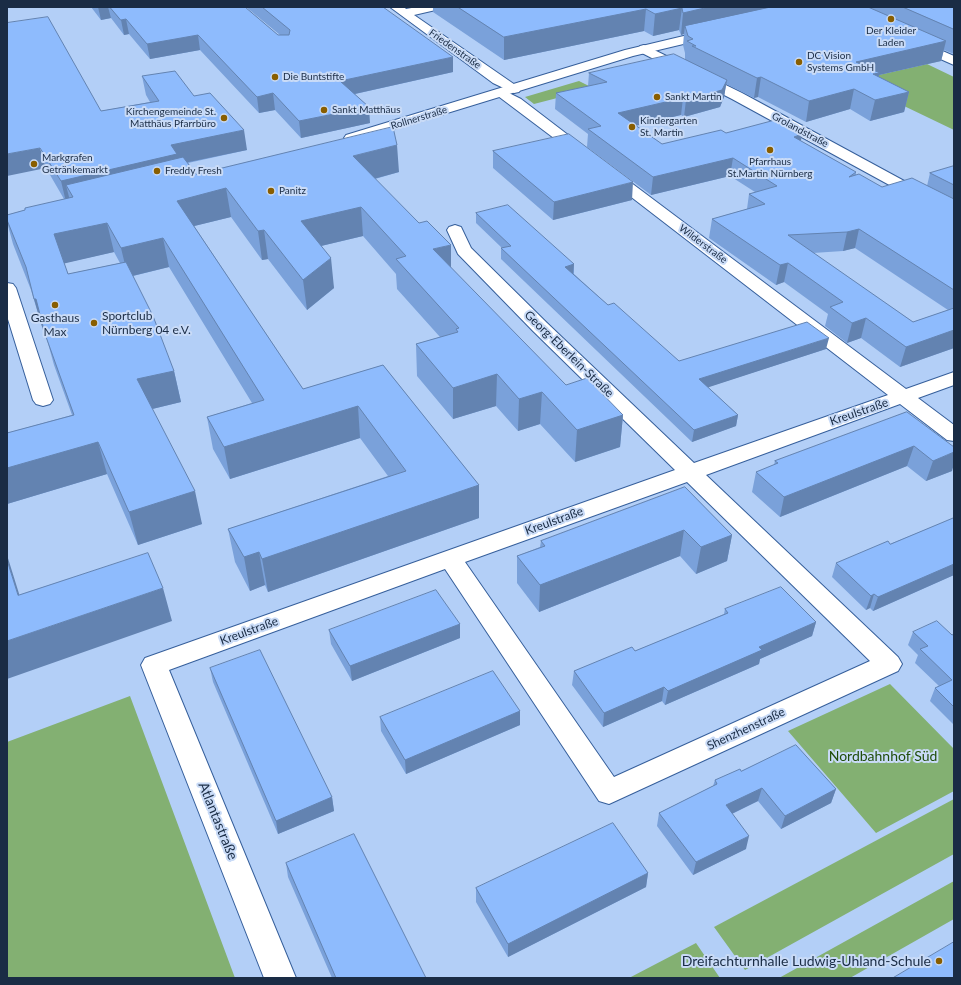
<!DOCTYPE html>
<meta charset="utf-8">
<style>
body{margin:0}
#map{position:relative;width:961px;height:985px;overflow:hidden;background:#b3cff7;font-family:Lato,sans-serif}
canvas{display:block}
.frame{position:absolute;inset:0;border:8px solid #1a2c45;pointer-events:none}
</style>
<div id="map">
<canvas width="961" height="985"></canvas>
<div class="frame"></div>
</div>
<script>
const ctx = document.querySelector('canvas').getContext('2d');
ctx.lineJoin = 'round';
function paint(path, color) { ctx.fillStyle = color; ctx.fill(path, 'evenodd'); }
function trace(path, color, width, dash) { ctx.strokeStyle = color; ctx.lineWidth = width; ctx.lineCap = dash ? 'butt' : 'round'; ctx.setLineDash(dash || []); ctx.stroke(path); }
function label(font, color, halo, rows, align = 'center') {
  ctx.font = font + ' Lato,sans-serif'; ctx.lineWidth = 4; ctx.setLineDash([]); ctx.textBaseline = 'middle'; ctx.strokeStyle = halo; ctx.fillStyle = color; for (const [text, x, y, turn = 0] of rows) {
    ctx.save(); ctx.translate(x, y); ctx.rotate((+turn || 0) * Math.PI / 180); ctx.textAlign = isNaN(turn) ? turn : align; if (halo) ctx.strokeText(text, 0, 0); ctx.fillText(text, 0, 0); ctx.restore();
  }
}
paint(new Path2D(`
 M927,64L954,77V130L852,81Z
 M579,81L589,86L588,90L534,104L525,97Z
 M890,684L954,749V791L876,833L788,731Z
 M130,696L235,978H7V742Z
 M954,799V854L745,970L714,927Z
 M954,881V919L850,978H779Z
 M696,943L720,978H629Z`), '#83b072');
const street = new Path2D(`
 M390,7H404L406,9L417,7H442L440,9L414,15L521,89L519,92L514,93L493,83Z
 M915,39L954,56V65L911,46L909,43L911,40Z
 M644,45L742,93L954,208V219L948,217L732,99L640,52L638,49L640,46Z
 M501,89L521,99L589,151L591,154L589,157L584,158L579,157L494,93L496,90Z
 M609,168L614,170L906,389L954,372V385L918,398L954,425V441L947,440L900,404L706,475L898,657L902,664L898,671L609,804L599,801L445,569L169,670L296,978H264L141,665L145,658L675,470L533,331L458,254L447,230L449,227L455,225L461,227L471,248L547,323L694,463L888,395L604,176L601,173L604,170ZM687,482L870,661L614,777L465,562Z
 M7,283L13,284L16,288L53,400L50,404L43,406L36,404L33,400L7,316Z`);
const secondary = new Path2D(`
 M713,29L717,30L719,33L717,36L633,56L356,141L351,142L346,141L344,138L346,135L625,50Z`);
trace(street, '#365f9b', 2);
trace(secondary, '#365f9b', 2);
paint(street, '#fff');
paint(secondary, '#fff');
paint(new Path2D(`
 M91,7H245L278,35H280L246,7H383L453,72L355,94L370,123L301,138L275,110L259,113L200,50L150,59L129,34L124,35L111,18L101,20Z
 M433,7H954V54L944,50L941,61L879,75V77L909,92L904,112L870,121L850,109L806,122L758,97L754,98L726,84L724,97L720,107L684,117L681,115L636,126L662,144L726,133L801,141L856,172V175L882,187L927,186L930,173L954,166V348L900,367L861,338L847,343L825,326L828,314L784,282L776,285L709,238L712,219L747,209L749,194L755,192L730,176L651,195L587,147L588,134L555,109L556,93L588,86L589,73L685,59V53L683,45L684,34L681,35L679,30L653,36L644,31L504,60L433,12ZM855,248L948,310L913,322L813,253L843,251Z
 M7,23L101,111L150,102L146,95L142,76L194,96L247,150L188,163L196,174L399,172L375,179L451,268L566,385L623,415L620,447L575,462L540,424L518,431L496,406L453,419L417,376L416,344L440,337L397,289L396,274L363,236L321,246L334,288L307,310L268,259L262,260L231,217L194,226L303,389L383,365L479,485V518L268,592L265,585L250,591L235,562L228,529L388,476L360,438L230,479L213,449L207,417L252,403L169,267L133,276L174,371L181,402L152,409L202,524L138,545L107,474L7,504V433L72,415L54,365L44,329L43,330L31,290L13,244L7,222V215L64,199L46,168ZM114,252L120,263L68,274L64,263Z
 M493,151L632,200L553,220L493,168Z
 M476,213L574,264V274L608,305L679,361L826,349L708,387L738,415L736,426L692,442L501,259V248H502L476,223Z
 M907,412L952,471L926,481L907,466L780,517L752,492L756,472L774,465L775,461Z
 M685,487L732,535L727,561L696,574L680,556L539,612L517,583V556L540,547L541,541Z
 M954,518V575L873,611L870,608L866,610L832,577L836,563L890,544Z
 M725,609L816,622L812,636L760,659L759,664L665,705L662,701L603,727L572,685L574,671L635,651L691,628L724,614Z
 M460,624V638L352,681L331,644L329,630Z
 M913,632L952,635L954,634V725L930,701L935,688L939,686L915,663L918,655L908,645Z
 M210,668L332,797L334,811L278,834L213,682Z
 M520,711V725L406,774L381,731L380,717Z
 M741,771L836,789L831,803L781,829L758,801L732,814L746,849L693,875L657,826L659,813L713,786L715,780Z
 M286,863L426,978H332L288,877Z
 M648,873L646,887L508,957L476,902V888Z`), '#7aa1da');
paint(new Path2D(`
 M98,7H108L111,18L101,20Z
 M709,7H807L685,26L684,34L681,35L683,13Z
 M682,8L679,30L653,36L655,14Z
 M646,9L644,31L504,60V37Z
 M126,19L129,34L124,35L121,20Z
 M198,35L200,50L150,59L147,44Z
 M946,41L941,61L879,75L875,93L856,62Z
 M453,57V72L341,97L340,81Z
 M761,77L758,97L754,98L757,78Z
 M727,80L724,97L720,107L684,117L686,100Z
 M854,89L850,109L806,122L809,101Z
 M909,92L904,112L870,121L875,100Z
 M273,93L275,110L259,113L257,97Z
 M683,98L681,115L617,130L618,113Z
 M369,107L370,123L301,138L299,121Z
 M244,130L247,150L179,164L73,197L66,185L70,201L66,202L61,181L171,145Z
 M802,134L799,152L794,137Z
 M397,145L399,172L355,184L353,156Z
 M40,148L46,168L7,176V154Z
 M733,158L730,176L651,195L653,177Z
 M633,182L632,200L553,220L554,202Z
 M226,188L231,217L182,229L177,201Z
 M361,207L363,236L304,250L301,221Z
 M107,223L114,252L62,264L54,234Z
 M859,229L855,248L843,251L847,232Z
 M264,230L268,259L262,260L258,231Z
 M163,238L169,267L128,277L121,248Z
 M451,245V274L433,249Z
 M331,258L334,288L307,310L303,280Z
 M788,263L784,282L776,285L780,265Z
 M574,264L573,275L565,267Z
 M34,299H36L45,329L43,330Z
 M866,318L861,338L847,343L852,323Z
 M954,330V348L900,367L906,347Z
 M829,338L826,349L697,391L699,379Z
 M174,371L181,402L144,411L137,379Z
 M497,374L496,406L453,419V388Z
 M542,392L540,424L518,431L519,399Z
 M358,406L360,438L230,479L224,447Z
 M623,415L620,447L575,462L577,430Z
 M738,415L736,426L692,442L694,430Z
 M98,442L107,474L7,504V468Z
 M914,446L907,466L780,517L784,497Z
 M954,452V464L952,471L926,481L933,461Z
 M479,485V518L268,592L262,559Z
 M195,491L202,524L138,545L129,512Z
 M684,530L680,556L539,612L540,585Z
 M732,535L727,561L696,574L701,547Z
 M259,552L265,585L250,591L244,557Z
 M7,555L30,629L18,595L7,560Z
 M954,564V575L873,611L878,597Z
 M163,588L172,621L7,679V641Z
 M874,594L870,608L866,610L871,596Z
 M816,622L812,636L760,659L759,664L665,705L668,691L759,647Z
 M460,624V638L352,681L350,666Z
 M664,687L662,701L603,727L604,713Z
 M520,711V725L406,774L405,760Z
 M762,788L758,801L723,818L726,805Z
 M836,789L831,803L781,829L785,816Z
 M332,797L334,811L278,834L276,821Z
 M749,836L746,849L693,875L696,862Z
 M648,873L646,887L508,957V944Z`), '#6383b1');
const building = new Path2D(`
 M110,7H245L278,35H289L290,30L262,7H383L453,57L340,81L369,107L299,121L273,93L257,97L198,35L147,44L126,19L121,20Z
 M458,7H709L683,13L682,8L655,14L646,9L504,37Z
 M771,7H868L946,41L856,62L880,73L873,74L909,92L875,100L854,89L809,101L761,77L757,78L692,46H696L687,41L693,39L688,36L685,26Z
 M903,7H954V29Z
 M48,17L101,111L159,101L142,76L175,71L194,96L210,93L244,130L171,145L177,154L61,181L40,148L7,154V23Z
 M674,54L727,80L722,90L686,100L683,98L618,113L662,144L721,130L726,133L775,120L802,134L794,137L856,172L849,177L859,174L882,187L912,178L954,199V290L859,229L847,232L788,235L913,322L954,308V330L906,347L866,318L852,323L830,307L843,302L788,263L780,265L712,219L765,204L749,194L777,186L733,158L653,177L588,129L601,126L556,93L607,82L589,73Z
 M393,127L397,145L353,156L419,223L427,221L451,245L433,249L566,385L587,378L623,415L577,430L542,392L519,399L497,374L453,388L416,344L458,332L456,329L459,328L396,259L406,256L361,207L301,221L331,258L303,280L264,230L258,231L226,188L177,201L303,389L383,365L479,485L262,559L259,552L244,557L228,529L406,471L358,406L224,447L207,417L264,400L163,238L121,248L107,223L54,234L68,274L126,262L153,316L174,371L137,379L195,491L129,512L98,442L7,468V433L74,415L45,334L36,299H34L26,267L7,220V215L25,210V208L73,197L66,185L183,157L196,174Z
 M569,134L633,182L554,202L493,151Z
 M954,166V185L930,173Z
 M508,205L574,264L565,267L608,305L614,303L679,361L807,322L829,338L699,379L738,415L694,430L501,248L511,246L476,213Z
 M907,412L954,447V452L933,461L914,446L784,497L756,472L778,463L775,461Z
 M685,487L732,535L701,547L684,530L540,585L517,556L545,546L541,541Z
 M954,518V564L878,597L874,594L871,596L836,563L888,541L890,544Z
 M148,553L163,588L7,641V560L18,595Z
 M781,587L816,622L759,647L762,650L668,691L664,687L604,713L574,671L632,647L635,651L691,628L728,613L725,609Z
 M436,590L460,624L350,666L329,630Z
 M937,621L952,635L954,634V707L935,688L952,680L920,649L928,646L913,632Z
 M260,650L332,797L276,821L210,668Z
 M493,671L520,711L405,760L380,717Z
 M796,745L836,789L785,816L762,788L726,805L749,836L696,862L659,813L717,784L715,780L740,769L741,771Z
 M613,823L648,873L508,944L476,888Z
 M354,834L426,978H336L286,863Z
 M954,942V978H893Z`);
paint(building, '#8ebbfd');
trace(building, '#6383b1', 1);
for (const [x, y, r, color] of [
 [891,19,4,"#895e00"],
 [799,62,4,"#895e00"],
 [275,77,4,"#895e00"],
 [657,97,4,"#895e00"],
 [324,110,4,"#895e00"],
 [224,118,4,"#895e00"],
 [632,127,4,"#895e00"],
 [770,150,4,"#895e00"],
 [34,164,4,"#895e00"],
 [157,171,4,"#895e00"],
 [271,191,4,"#895e00"],
 [55,305,4,"#895e00"],
 [94,323,4,"#895e00"],
 [939,961,4,"#895e00"]
]) { const dot = new Path2D(); dot.arc(x, y, r, 0, 2 * Math.PI); ctx.fillStyle = color; ctx.fill(dot); trace(dot, '#c9dbf7', 1.5); }
label('10px', '#1a2c45', '#c9dbf7', [
 ["Der Kleider",891,31,"center"],
 ["Laden",891,43,"center"],
 ["DC Vision",807,56],
 ["Systems GmbH",807,68],
 ["Die Buntstifte",283,77],
 ["Sankt Martin",665,97],
 ["Sankt Matthäus",332,110],
 ["Kirchengemeinde St.",216,112,"right"],
 ["Matthäus Pfarrbüro",216,124,"right"],
 ["Kindergarten",640,121],
 ["St. Martin",640,133],
 ["Markgrafen",42,158],
 ["Getränkemarkt",42,170],
 ["Pfarrhaus",770,162,"center"],
 ["St.Martin Nürnberg",770,174,"center"],
 ["Freddy Fresh",165,171],
 ["Panitz",279,191]
], 'left');
label('10px', '#1a2c45', '#c9dbf7', [
 ["Friedenstraße",455,49,35],
 ["Rollnerstraße",419,118,-17],
 ["Grolandstraße",800,130,28],
 ["Wilderstraße",703,244,37]
]);
label('12px', '#1a2c45', '#c9dbf7', [
 ["Sportclub",102,316],
 ["Nürnberg 04 e.V.",102,330],
 ["Gasthaus",55,318,"center"],
 ["Max",55,332,"center"]
], 'left');
label('12px', '#1a2c45', '#c9dbf7', [
 ["Georg-Eberlein-Straße",569,354,44],
 ["Kreulstraße",859,412,-19],
 ["Kreulstraße",554,521,-20],
 ["Kreulstraße",249,631,-20],
 ["Shenzhenstraße",746,729,-25]
]);
label('14px', '#204d0a', '#c9dbf7', [
 ["Nordbahnhof Süd",883,756]
]);
label('14px', '#1a2c45', '#c9dbf7', [
 ["Atlantastraße",218,821,68]
]);
label('14px', '#1a2c45', '#c9dbf7', [
 ["Dreifachturnhalle Ludwig-Uhland-Schule",931,961]
], 'right');
</script>
